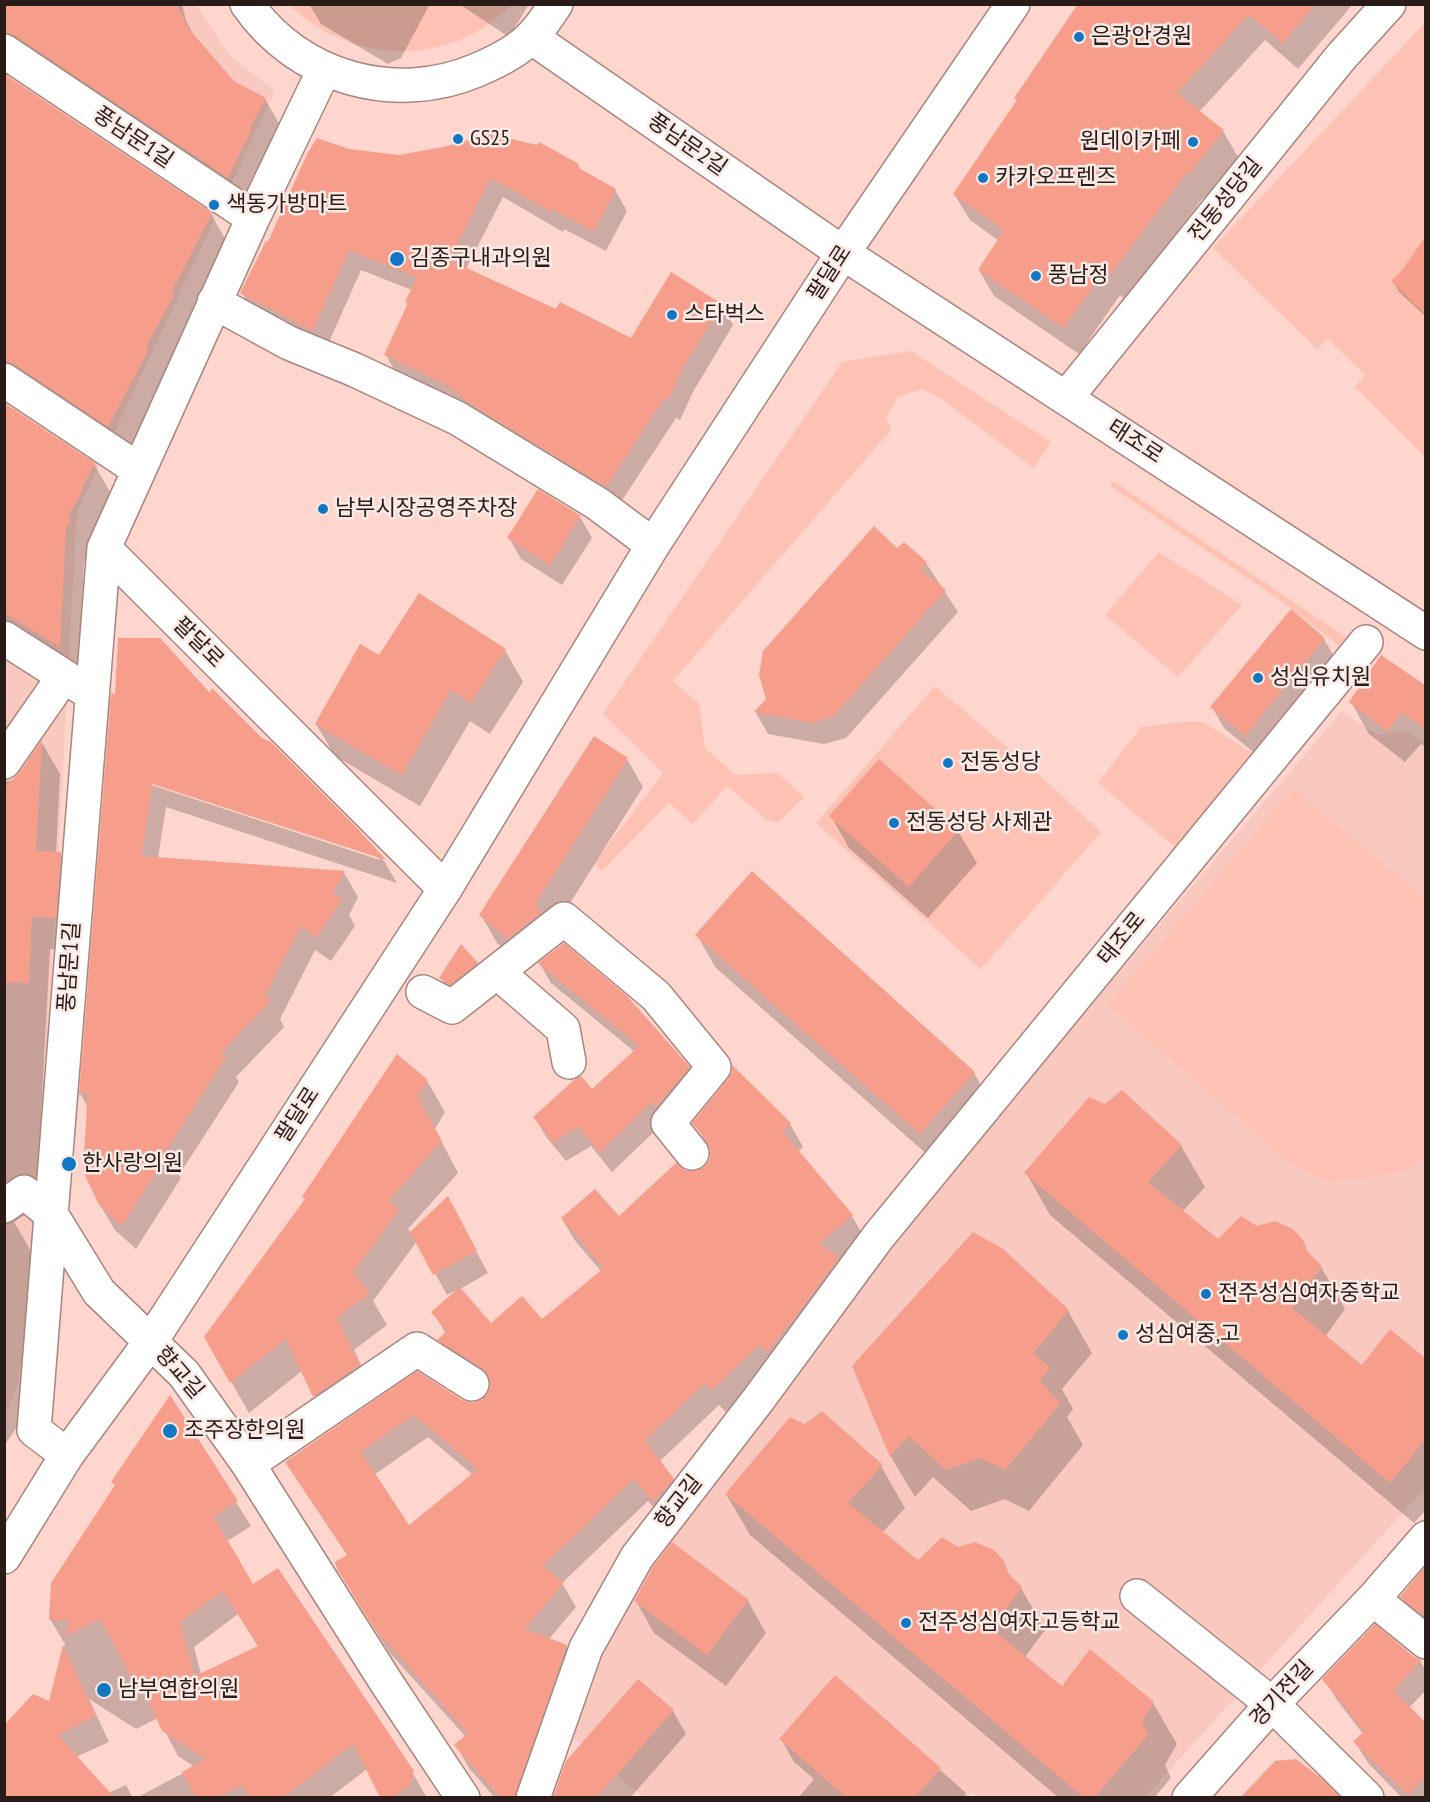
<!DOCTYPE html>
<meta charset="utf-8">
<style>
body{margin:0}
#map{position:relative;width:1430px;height:1802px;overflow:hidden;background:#fed6cd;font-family:"PT Sans Narrow",sans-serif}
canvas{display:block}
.frame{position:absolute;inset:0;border:6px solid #291b18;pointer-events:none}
</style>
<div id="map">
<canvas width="1430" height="1802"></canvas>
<div class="frame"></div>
</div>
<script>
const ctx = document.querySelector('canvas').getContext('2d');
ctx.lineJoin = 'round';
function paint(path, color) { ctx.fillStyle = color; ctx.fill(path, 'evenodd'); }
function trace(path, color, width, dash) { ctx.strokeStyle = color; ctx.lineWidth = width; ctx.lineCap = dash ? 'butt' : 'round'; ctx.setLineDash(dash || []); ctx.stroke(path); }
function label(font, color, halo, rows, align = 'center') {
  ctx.font = font + ' "PT Sans Narrow","Noto Sans KR",sans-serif'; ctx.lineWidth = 5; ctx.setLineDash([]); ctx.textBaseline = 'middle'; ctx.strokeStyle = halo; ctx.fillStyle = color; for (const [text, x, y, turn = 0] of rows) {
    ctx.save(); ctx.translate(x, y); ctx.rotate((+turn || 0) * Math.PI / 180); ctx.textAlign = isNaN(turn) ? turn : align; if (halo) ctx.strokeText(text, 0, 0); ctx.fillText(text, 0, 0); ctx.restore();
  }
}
paint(new Path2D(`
 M5,5H196L230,56L275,91L77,512L37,1240L18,1384L5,1414Z
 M1342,711L1377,735L1404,730L1425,743V1488L1145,1797L977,1798L972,1793L955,1798H777L774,1795L772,1798L643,1797L573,1738L632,1577L967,1150Z`), '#f9c9bf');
paint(new Path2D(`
 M289,5H511C450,68 351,65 289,5Z
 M1425,23V457L1355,387L1365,375L1328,339L1317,349L1213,248Z
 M911,351L1051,442L1034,468L944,401L923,389L898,397L886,418L891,430L673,681L699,704L705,748L735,775L777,773L804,797L782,819L777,823L767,820L727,786L693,824L669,803L602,871L595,862L663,773L603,714L842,362Z
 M1113,481L1346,637L1339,646L1283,602L1110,486Z
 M1159,552L1242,605L1178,677L1105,615Z
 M935,686L1035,771L1101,832L981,969L816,823Z
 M1180,722H1203L1252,753L1176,848L1098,783L1141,727Z
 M1293,789L1425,898V1159L1403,1171L1365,1178L1326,1182L1291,1164L1108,1005Z`), '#fec2b5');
paint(new Path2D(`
 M4,4H182L186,20L195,38L233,82L265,99L284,132L247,210L15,66L6,77L211,214L230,247L127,458L15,395L6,403V405L94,464L113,497L102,523L87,548L90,553L84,562L78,678L4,644Z
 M309,4H430L401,58L388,64L321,24Z
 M459,4H529L509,37Z
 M1080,4H1353L1298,69L1265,40L1199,112L1223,131L1238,157L1205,200L1203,198L1126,300L1120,295L1079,354L994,296L979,270L999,241L970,220L954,194L1018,102L1016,98Z
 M349,150L399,156L578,165L581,171L615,190L627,211L606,251L564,229L563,232L503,197L466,269L557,311L631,340L721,305L733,325L693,392L680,420L676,418L619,505L397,375L386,355L409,306L406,302L412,290L361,270L325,351L254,314L242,293Z
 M1410,261L1426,276V317L1399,292L1393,281Z
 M580,517L592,538L562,585L521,559L509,538Z
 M897,550L926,563L958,612L846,738L824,744L768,734L756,713Z
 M1291,612L1324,639L1337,661L1258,756L1224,728L1212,707Z
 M505,650L523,682L490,734L470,721L420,806L335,756L316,724L380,657Z
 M1382,657L1426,686V747L1421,744L1405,762L1369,734L1351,702Z
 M113,695H211L356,829L384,861L397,883L166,807L158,858L344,873L358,897L349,915L355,926L331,961L315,950L280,1019L284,1027L236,1077L239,1082L179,1175L181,1178L136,1249L115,1230L100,1205L88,1108L81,1095ZM146,780L376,855L380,860L145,783Z
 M42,743L60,774L56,854H60L79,886L74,950L50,949L36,1208L14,1222L33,1255L28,1412L4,1446V782L13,780L21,774Z
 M627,759L643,787L552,932L525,966L497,943L481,915Z
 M831,816L958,831L977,863L928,918L849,848Z
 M697,935L974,1073L992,1105L939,1165L715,967Z
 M477,963L489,985L453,1000L441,978Z
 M540,964L689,1068L700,1088L612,1172L591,1146L566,1161L547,1138L535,1118L592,1091L635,1052L551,983Z
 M734,1068L790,1124L803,1147L798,1152L852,1216L865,1239L839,1261L851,1282L772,1367L726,1412L719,1405L659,1462L673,1479L686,1502L667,1524L648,1501L562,1583L576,1607L548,1640L566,1647L579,1670L534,1798H495L469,1768L456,1745L466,1737L389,1652L352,1593L348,1556L287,1462L417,1373L462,1401L472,1404L482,1402L489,1395L491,1388L452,1363L439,1340L446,1334L433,1312L457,1290L447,1295L417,1241L373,1301L387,1325L354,1350L376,1397L332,1427L302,1371L249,1413L206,1337L306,1201L303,1197L427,1081L445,1112L435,1129L458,1173L408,1229L411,1233L459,1220L488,1273L460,1289L490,1325L541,1321L602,1272L576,1242L562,1219L618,1218L685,1172L696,1173L705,1168L711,1160L712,1152L694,1123L730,1080ZM428,1437L473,1475L409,1527L374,1475Z
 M1181,1146L1205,1187L1182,1212L1218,1241L1311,1258L1321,1267L1345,1309L1325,1337L1362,1367L1391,1331L1426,1360V1510L1414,1523L1050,1215L1026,1173Z
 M1068,1311L1092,1353L1062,1389L1073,1409L1067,1417L1083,1445L1029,1511L1005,1499L971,1511L933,1477L915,1497L891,1457L854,1366Z
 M170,1398L251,1526L226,1542L252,1586L412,1772L427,1798H382L367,1769L329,1798H136L195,1767L178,1756L158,1718L136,1729L89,1699L109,1742L76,1757L108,1793L126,1785L133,1798H4V1727L50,1703L65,1644L50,1619L116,1487L113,1482ZM238,1614L259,1648L201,1674L194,1647Z
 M881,1466L905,1508L882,1533L918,1562L958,1548L1002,1562L1012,1579L1021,1588L1045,1630L1025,1657L1062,1688L1153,1703L1177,1744L1165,1765L1171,1778L1154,1798H1059L750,1535L726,1494Z
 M1426,1569V1628L1414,1618L1402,1597Z
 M636,1601H748L766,1633L726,1686L654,1633Z
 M1413,1658L1420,1661L1426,1670V1690L1409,1708L1426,1724V1798H1402L1368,1763L1355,1742L1363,1734L1337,1700L1324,1679Z
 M835,1678L964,1791L968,1798H798L814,1779L794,1762L781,1739Z
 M673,1711L686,1734L630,1798H555L567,1762Z
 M1275,1762L1334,1794L1336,1798H1243Z`), '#0003');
paint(new Path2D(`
 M4,4H177L189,29L234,81L266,98L250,128L252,129L228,178L14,35L4,32Z
 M1078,4H1316L1283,43L1249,15L1177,93L1224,130L1189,174L1187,173L1110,275L1104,270L1064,328L978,270L1004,230L953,194L1017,100L1014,98Z
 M4,74L212,213L172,291L175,293L146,347L149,349L108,427L14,364L4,361Z
 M490,134L537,145L539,142L579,164L577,167L616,189L594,232L552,209L551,212L491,178L449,260L556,309L560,302L631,338L671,272L722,304L681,371L669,400L664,399L607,486L602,482L601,484L472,405L447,385L384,355L408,303L405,302L417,277L349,250L313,331L240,293L266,241L268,242L307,154L317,138L349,149L399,155L443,147Z
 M1425,237V314L1391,281L1401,272Z
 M4,403L95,463L82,488L84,489L68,516L72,519L66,529L60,647L4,613Z
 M538,489L581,516L550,565L507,538Z
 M874,526L897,548L904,542L927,562L921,570L946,590L833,717L811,723L754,712L766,699L759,675L763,651Z
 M419,593L506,649L471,703L451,690L402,775L315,724L360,644L379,655Z
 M1291,609L1325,638L1245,736L1210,707Z
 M118,638H160L210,693L212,688L262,738L271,742L357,828L386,860L152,784L142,856L345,871L333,893L342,900L316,938L301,926L265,995L271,1001L222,1052L226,1057L166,1151L168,1153L122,1226L99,1205L83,1171L88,1091L79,1095L111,693L115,694Z
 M1381,655L1425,685V729L1402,713L1387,731L1349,702Z
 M594,736L628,758L535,905L542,912L508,939L479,915Z
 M42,740L36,851L61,852L56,918L32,917L29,983L4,982V788L19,773Z
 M879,759L959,830L909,887L829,816Z
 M752,871L975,1072L920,1134L695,935Z
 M564,943L627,996L690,1067L656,1107L652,1102L600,1153L578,1127L553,1142L533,1117L574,1080L581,1076L592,1089L639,1046L538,963Z
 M461,944L478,963L450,985L439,978Z
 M397,1054L428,1080L418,1097L442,1141L389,1200L399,1210L353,1272L370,1293L337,1318L360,1365L313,1397L286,1339L230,1383L204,1337L305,1199L302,1197Z
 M732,1065L791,1123L783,1132L853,1215L820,1243L839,1258L798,1313L767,1352L759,1345L712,1390L705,1383L645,1440L674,1479L653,1502L634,1479L543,1566L564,1583L525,1629L567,1645L515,1797H500L454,1745L468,1733L374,1628L337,1569L335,1562L347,1555L285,1462L417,1371L462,1400L472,1403L481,1400L487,1395L491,1385L488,1375L482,1368L437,1340L447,1331L431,1312L460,1287L491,1323L522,1296L542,1319L604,1268L561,1218L595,1189L619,1216L676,1163L686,1171H695L704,1167L710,1159V1150L707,1141L692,1123L728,1079L732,1072ZM414,1415L478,1469L409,1525L361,1452Z
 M1122,1090L1182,1145L1148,1182L1218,1239L1241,1216L1257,1226L1275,1221L1293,1229L1303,1240L1308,1252L1322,1266L1292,1308L1362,1365L1390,1329L1425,1358V1440L1390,1483L1024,1173L1089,1097L1105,1104Z
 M448,1196L477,1251L433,1275L410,1232Z
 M973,1232L1002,1248L1069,1310L1033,1354L1050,1367L1040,1381L1061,1403L1005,1470L980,1458L946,1470L909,1436L890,1457L852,1366Z
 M170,1395L238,1501L214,1517L253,1584L278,1568L414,1771L410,1785L393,1797H380L353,1744L284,1797H250L241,1785L219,1797H196L182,1772L206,1759L162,1731L145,1693L141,1695L100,1619L65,1636L69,1620H49L51,1583L115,1485L111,1482ZM223,1591L258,1646L195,1676L180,1622Z
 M822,1411L883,1465L848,1503L918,1560L942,1537L958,1547L975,1542L994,1550L1004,1561L1008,1573L1022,1587L992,1629L1062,1686L1090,1649L1154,1702L1142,1722L1148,1735L1095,1797H1083L725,1494L790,1417L805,1424Z
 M672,1542L749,1600L707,1655L634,1601L653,1567Z
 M1425,1567V1609L1421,1614L1400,1597Z
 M1375,1624L1414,1657L1421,1660L1394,1691L1425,1722V1777L1408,1795L1353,1742L1364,1731L1322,1679Z
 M63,1645L96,1716L58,1735L114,1797H4V1725L33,1694L49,1701Z
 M835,1675L941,1768L915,1797H846L779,1739Z
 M638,1679L674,1710L597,1797H553L566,1761Z
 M1296,1759L1322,1779L1340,1797H1241L1275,1761Z`), '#f69e8b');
const minor = new Path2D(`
 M247,4C298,78 395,105 477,70C496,62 517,52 531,37C541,28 548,15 556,4
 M531,37L843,253L1426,633
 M4,51L253,218
 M214,302L289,343L355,370L457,418L598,504L653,545
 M4,380L139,470
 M1066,398L1341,57L1389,4
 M104,548L445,889
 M4,638L84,689
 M4,762L64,676
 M497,972L563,1029L569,1062
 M423,992L452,1007L564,919L656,996L714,1067L668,1123L692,1153
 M4,1206L24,1192L51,1214L99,1292L184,1374L248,1464L386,1682L463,1798
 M67,1455L34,1430L104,548L253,218L324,70
 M248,1464L417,1349L472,1384
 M4,1557L67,1455L151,1341L445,889L653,545L843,253L1013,4
 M1137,1596L1272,1704L1367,1798
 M1373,1599L1426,1642
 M533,1798L586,1648L637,1557L758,1400L878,1237L1366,642
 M1189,1798L1272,1704L1373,1599L1426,1538`);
trace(minor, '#a9857d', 36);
trace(minor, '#fff', 33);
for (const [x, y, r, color] of [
 [1079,37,6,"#1277c2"],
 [458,139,6,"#1277c2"],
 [1193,142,6,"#1277c2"],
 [983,178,6,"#1277c2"],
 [214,205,6,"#1277c2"],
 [397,259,8,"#1277c2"],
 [1036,276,6,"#1277c2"],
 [672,315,6,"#1277c2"],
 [323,509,6,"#1277c2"],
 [1258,678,6,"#1277c2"],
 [948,763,6,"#1277c2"],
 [894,823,6,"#1277c2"],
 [69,1164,8,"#1277c2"],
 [1206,1294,6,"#1277c2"],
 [1123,1335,6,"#1277c2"],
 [170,1431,8,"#1277c2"],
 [906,1623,6,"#1277c2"],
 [104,1690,8,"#1277c2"]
]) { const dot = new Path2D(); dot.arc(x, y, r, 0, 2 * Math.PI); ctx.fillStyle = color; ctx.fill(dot); trace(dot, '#faeae6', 2); }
label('22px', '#291b18', '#faeae6', [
 ["은광안경원",1091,37],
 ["GS25",470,139],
 ["원데이카페",1181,142,"right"],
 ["카카오프렌즈",995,178],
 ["색동가방마트",226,205],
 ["김종구내과의원",410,259],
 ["풍남정",1048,276],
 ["스타벅스",684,315],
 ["남부시장공영주차장",335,509],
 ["성심유치원",1270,678],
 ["전동성당",960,763],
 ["전동성당 사제관",906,823],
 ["한사랑의원",82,1164],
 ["전주성심여자중학교",1218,1294],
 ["성심여중,고",1135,1335],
 ["조주장한의원",184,1431],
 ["전주성심여자고등학교",918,1623],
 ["남부연합의원",118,1690]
], 'left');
label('22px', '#291b18', '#faeae6', [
 ["풍남문1길",133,138,34],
 ["풍남문2길",687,145,35],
 ["전동성당길",1226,200,-51],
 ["팔달로",830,273,-57],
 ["태조로",1135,442,33],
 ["팔달로",198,643,45],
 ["태조로",1122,939,-51],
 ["풍남문1길",70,967,-86],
 ["팔달로",298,1115,-57],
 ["향교길",179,1373,49],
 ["향교길",679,1502,-52],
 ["경기전길",1282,1694,-47]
]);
</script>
